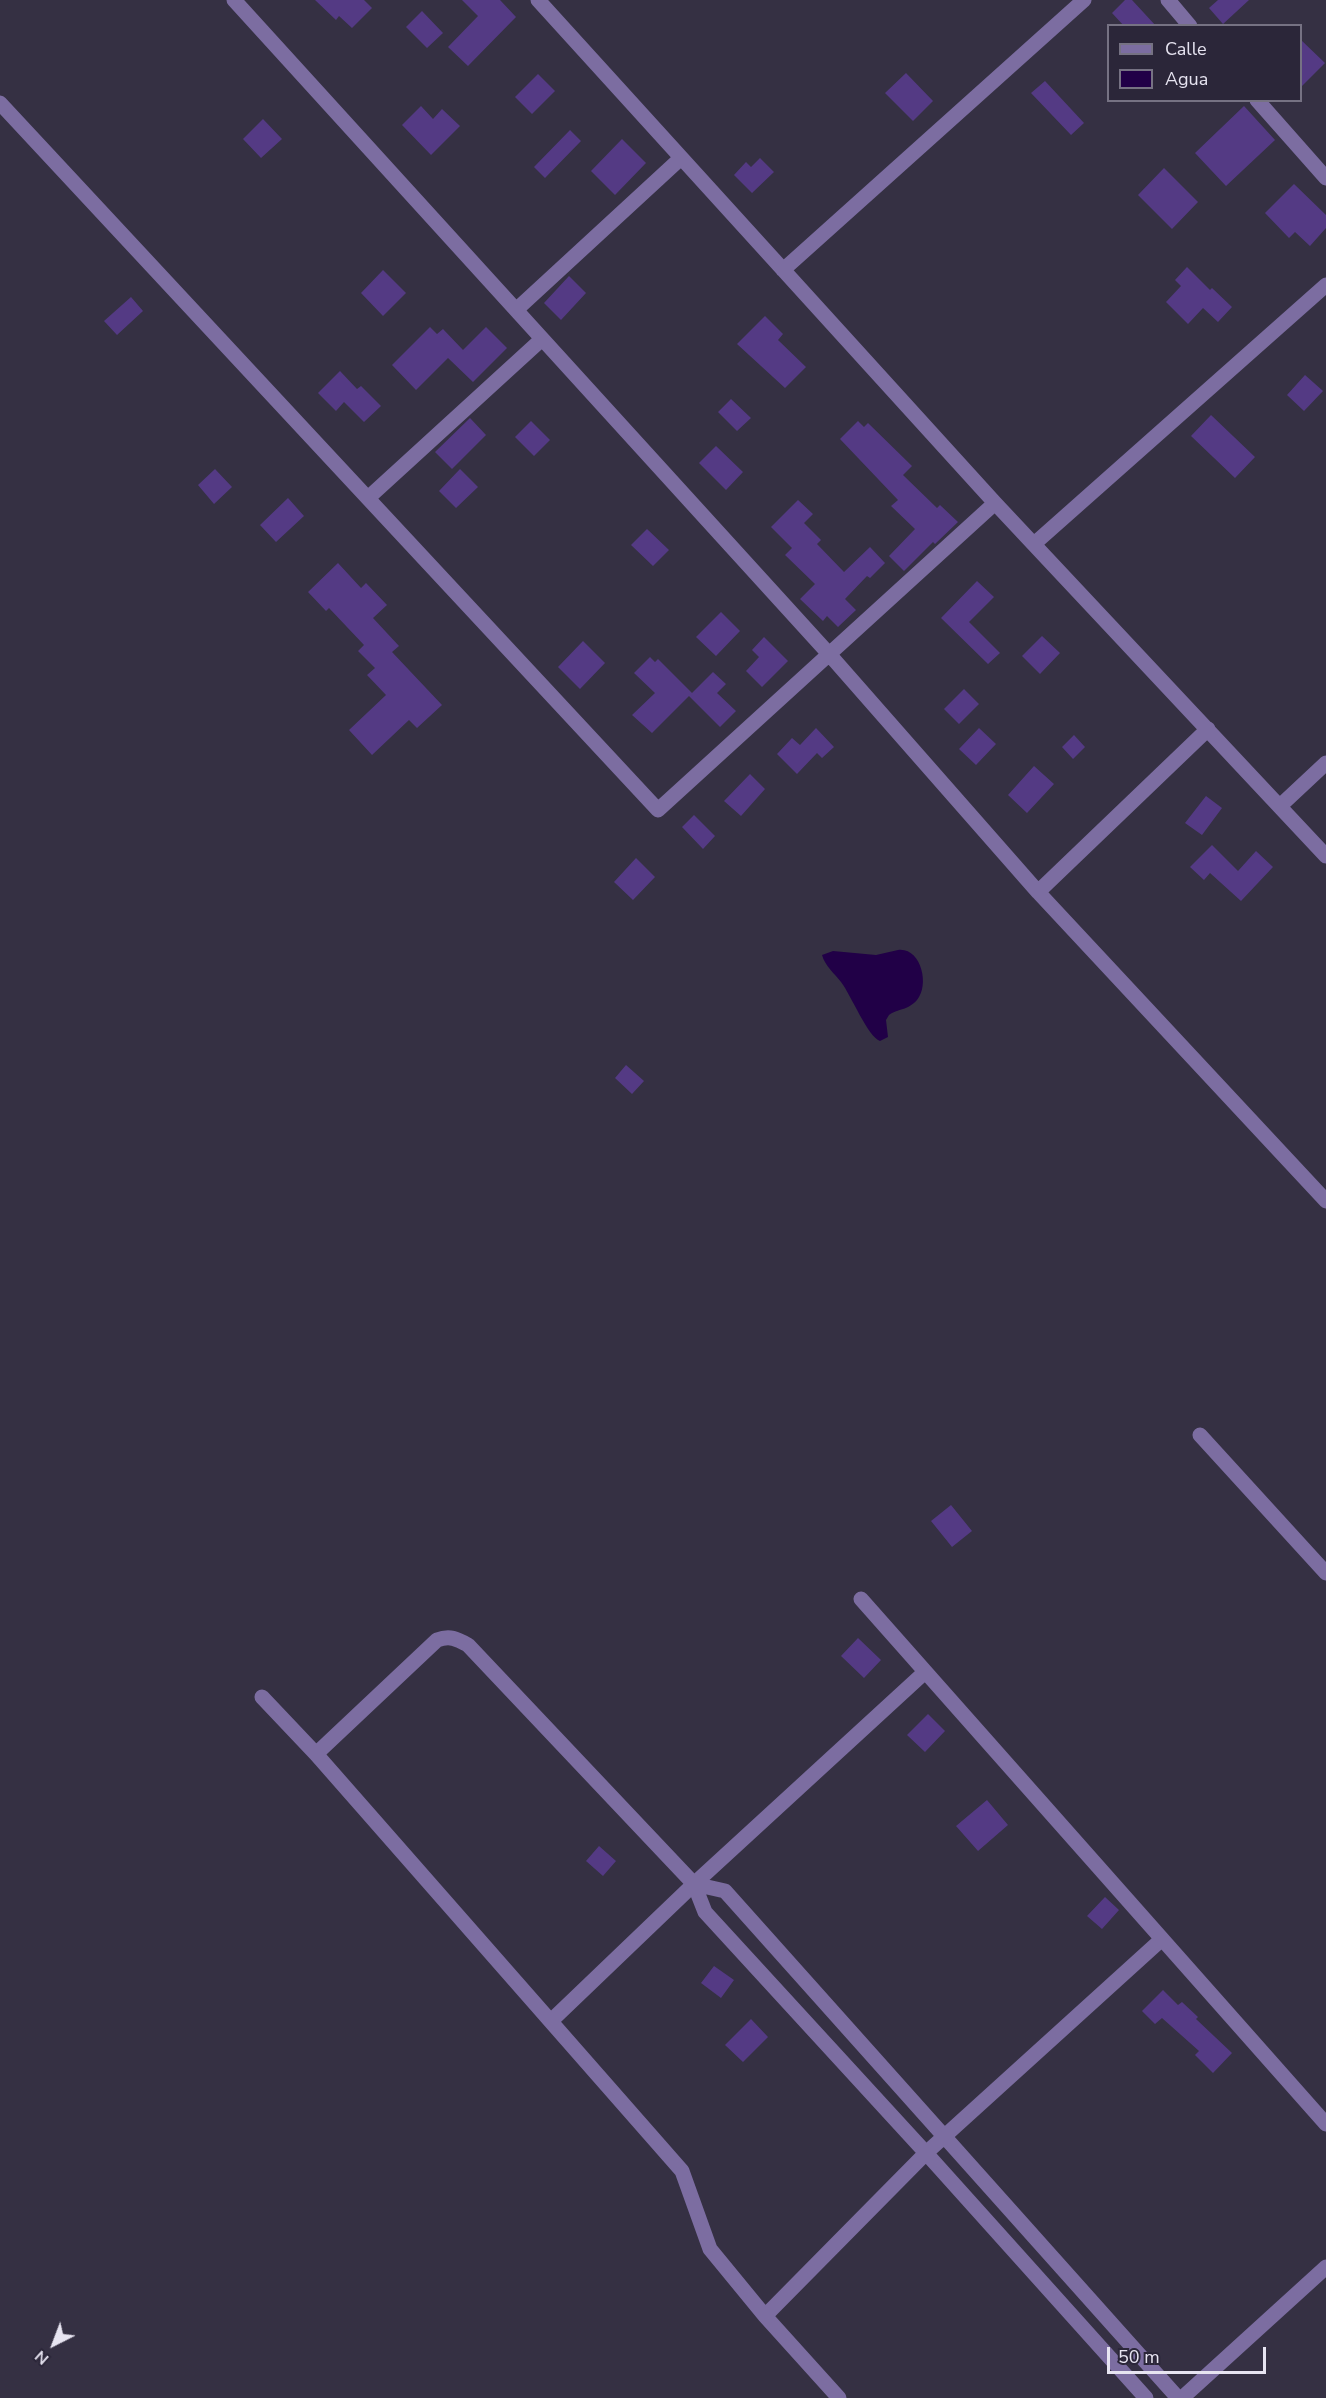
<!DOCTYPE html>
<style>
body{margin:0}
#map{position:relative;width:1326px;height:2398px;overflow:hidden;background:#353043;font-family:"Nunito Sans",sans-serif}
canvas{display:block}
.legend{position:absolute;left:1107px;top:24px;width:195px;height:78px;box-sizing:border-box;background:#2b2639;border:2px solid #767283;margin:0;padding:8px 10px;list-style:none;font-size:18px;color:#e7e4f1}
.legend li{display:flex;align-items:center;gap:12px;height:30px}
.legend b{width:30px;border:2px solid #767283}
.north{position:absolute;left:24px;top:2314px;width:60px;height:60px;-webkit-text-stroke:4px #2b2639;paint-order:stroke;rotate:222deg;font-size:16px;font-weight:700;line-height:24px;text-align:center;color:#e7e4f1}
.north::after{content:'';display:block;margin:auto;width:21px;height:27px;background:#e7e4f1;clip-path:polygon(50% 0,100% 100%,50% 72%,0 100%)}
.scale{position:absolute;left:1107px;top:2347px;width:159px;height:27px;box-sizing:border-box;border:3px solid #e7e4f1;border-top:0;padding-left:8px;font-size:18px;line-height:21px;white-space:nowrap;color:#e7e4f1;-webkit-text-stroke:4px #2b2639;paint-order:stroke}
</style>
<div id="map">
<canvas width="1326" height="2398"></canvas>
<ul class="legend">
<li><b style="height:8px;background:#7c6da1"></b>Calle</li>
<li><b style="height:16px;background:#210047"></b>Agua</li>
</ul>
<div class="north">N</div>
<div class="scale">50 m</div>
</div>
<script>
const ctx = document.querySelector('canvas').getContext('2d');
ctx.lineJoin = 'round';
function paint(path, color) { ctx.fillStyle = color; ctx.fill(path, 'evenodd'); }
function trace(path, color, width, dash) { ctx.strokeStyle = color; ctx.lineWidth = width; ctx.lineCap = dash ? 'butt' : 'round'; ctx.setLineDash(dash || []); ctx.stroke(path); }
paint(new Path2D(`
 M898,950C921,947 930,985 917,1000C907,1011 899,1008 889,1015L886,1020L888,1037L880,1041C868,1037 851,995 841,982C834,973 825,966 822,955L833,951L876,955Z`), '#210047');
paint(new Path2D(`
 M315,0H364L372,8L352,28L339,16L336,20Z
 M462,0H500L516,17L468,66L448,47L478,16Z
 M1125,0H1132L1156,26H1124L1112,13Z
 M1218,0H1249L1223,24L1209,8Z
 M422,11L443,33L427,48L406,27Z
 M1300,39L1325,63L1300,88Z
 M906,73L933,101L913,121L885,93Z
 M538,74L555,91L532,114L515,97Z
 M1045,81L1084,123L1071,135L1031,93Z
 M421,106L433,119L442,109L460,126L431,155L402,125Z
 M1244,106L1275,140L1226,186L1195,153Z
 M263,119L282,139L261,158L243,139Z
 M570,130L581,141L545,178L534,167Z
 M622,139L646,163L615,195L591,171Z
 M760,158L774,172L752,193L734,175L746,162L751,167Z
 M1164,168L1198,202L1172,229L1138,195Z
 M1294,184L1326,215V228L1310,246L1295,232L1289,238L1265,213Z
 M1187,267L1210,290L1212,288L1232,307L1218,322L1203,308L1188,324L1166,302L1181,286L1175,280Z
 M383,270L406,293L383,316L361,293Z
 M569,276L586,293L561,320L544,303Z
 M131,297L143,311L117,335L104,321Z
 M765,316L783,334L778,340L806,367L785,388L737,344Z
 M430,327L437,334L443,329L463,350L486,327L507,348L473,382L448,358L416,390L392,365Z
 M340,371L357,389L361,386L381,406L364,422L344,402L336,411L318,393Z
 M1305,375L1323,391L1304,411L1287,395Z
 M731,399L751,418L737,431L718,412Z
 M1211,415L1255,457L1235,478L1191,436Z
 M470,418L486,435L452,469L435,452Z
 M531,421L550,440L534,456L515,437Z
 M858,421L864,427L868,423L912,466L903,475L937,508L940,505L958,522L935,544L933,542L904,571L889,556L915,529L891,506L898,500L840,439Z
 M716,446L743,472L726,490L699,463Z
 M215,469L232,487L214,504L198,485Z
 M460,469L478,487L456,508L439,491Z
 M288,498L304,516L276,542L260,525Z
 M798,500L813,514L804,523L821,540L817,544L844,572L870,547L885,563L870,578L867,576L845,599L856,610L838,627L827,616L823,621L800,599L815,584L785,555L792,548L771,527Z
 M647,529L669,550L653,566L631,545Z
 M338,563L361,588L366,583L387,605L373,618L399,646L392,652L442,705L417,728L409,720L372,755L349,730L386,695L367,675L375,668L358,651L364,645L329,608L326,611L308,592Z
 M977,581L994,597L969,622L1000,653L988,664L941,618Z
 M721,612L740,631L716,656L696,637Z
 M1042,636L1060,653L1040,674L1022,656Z
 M764,637L788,661L762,687L746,671L759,657L752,650Z
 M583,641L605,663L580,689L558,667Z
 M650,657L655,662L658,659L692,693L713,672L726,684L717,693L736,711L720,727L689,696L691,694L652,733L632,715L655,693L634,673Z
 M964,689L979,704L959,724L944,709Z
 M816,728L834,747L822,758L817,753L797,774L777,754L792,738L800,745Z
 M979,728L996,744L976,765L959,749Z
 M1074,735L1085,747L1073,759L1062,747Z
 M1034,766L1054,784L1027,813L1008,795Z
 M750,774L765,789L741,816L724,801Z
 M1206,796L1222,808L1202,835L1185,823Z
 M694,815L715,836L703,849L682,827Z
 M1212,845L1238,871L1256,851L1273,867L1241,901L1210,873L1204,880L1190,867Z
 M636,858L655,877L633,900L614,882Z
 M626,1065L644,1081L632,1094L615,1078Z
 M951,1505L972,1531L952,1547L931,1521Z
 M858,1638L881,1660L864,1678L841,1656Z
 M928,1714L945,1731L925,1752L907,1735Z
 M987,1800L1008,1825L978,1851L956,1826Z
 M599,1846L616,1861L603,1876L586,1861Z
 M1105,1897L1119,1910L1102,1929L1087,1916Z
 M714,1966L734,1980L721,1998L701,1983Z
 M1163,1990L1178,2005L1182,2002L1198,2017L1196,2019L1232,2053L1213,2073L1195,2055L1199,2051L1162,2018L1155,2024L1142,2011Z
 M751,2019L768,2037L743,2062L725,2045Z`), '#543a84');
trace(new Path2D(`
 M234,0L829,654L1038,892L1326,1201
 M538,0L995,503L1326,856
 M1168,0L1190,26
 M1257,100L1326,178
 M0,103L658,810L995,503
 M783,270L1084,0
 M516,310L681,158
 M368,498L542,339
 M1034,544L1326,285
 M1280,806L1326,763
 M1038,892L1208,729
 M1200,1435L1326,1573
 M861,1599L1326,2124
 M262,1697L316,1754L682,2171L710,2249L765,2316L839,2398
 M316,1754L437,1640C450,1635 457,1639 468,1645L694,1884L705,1912L926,2153L1146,2398
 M694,1884L725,1891L1178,2398
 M551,2021L694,1884L925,1672
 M765,2316L926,2153L1162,1939
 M1182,2398L1326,2267`), '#7c6da1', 15);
</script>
